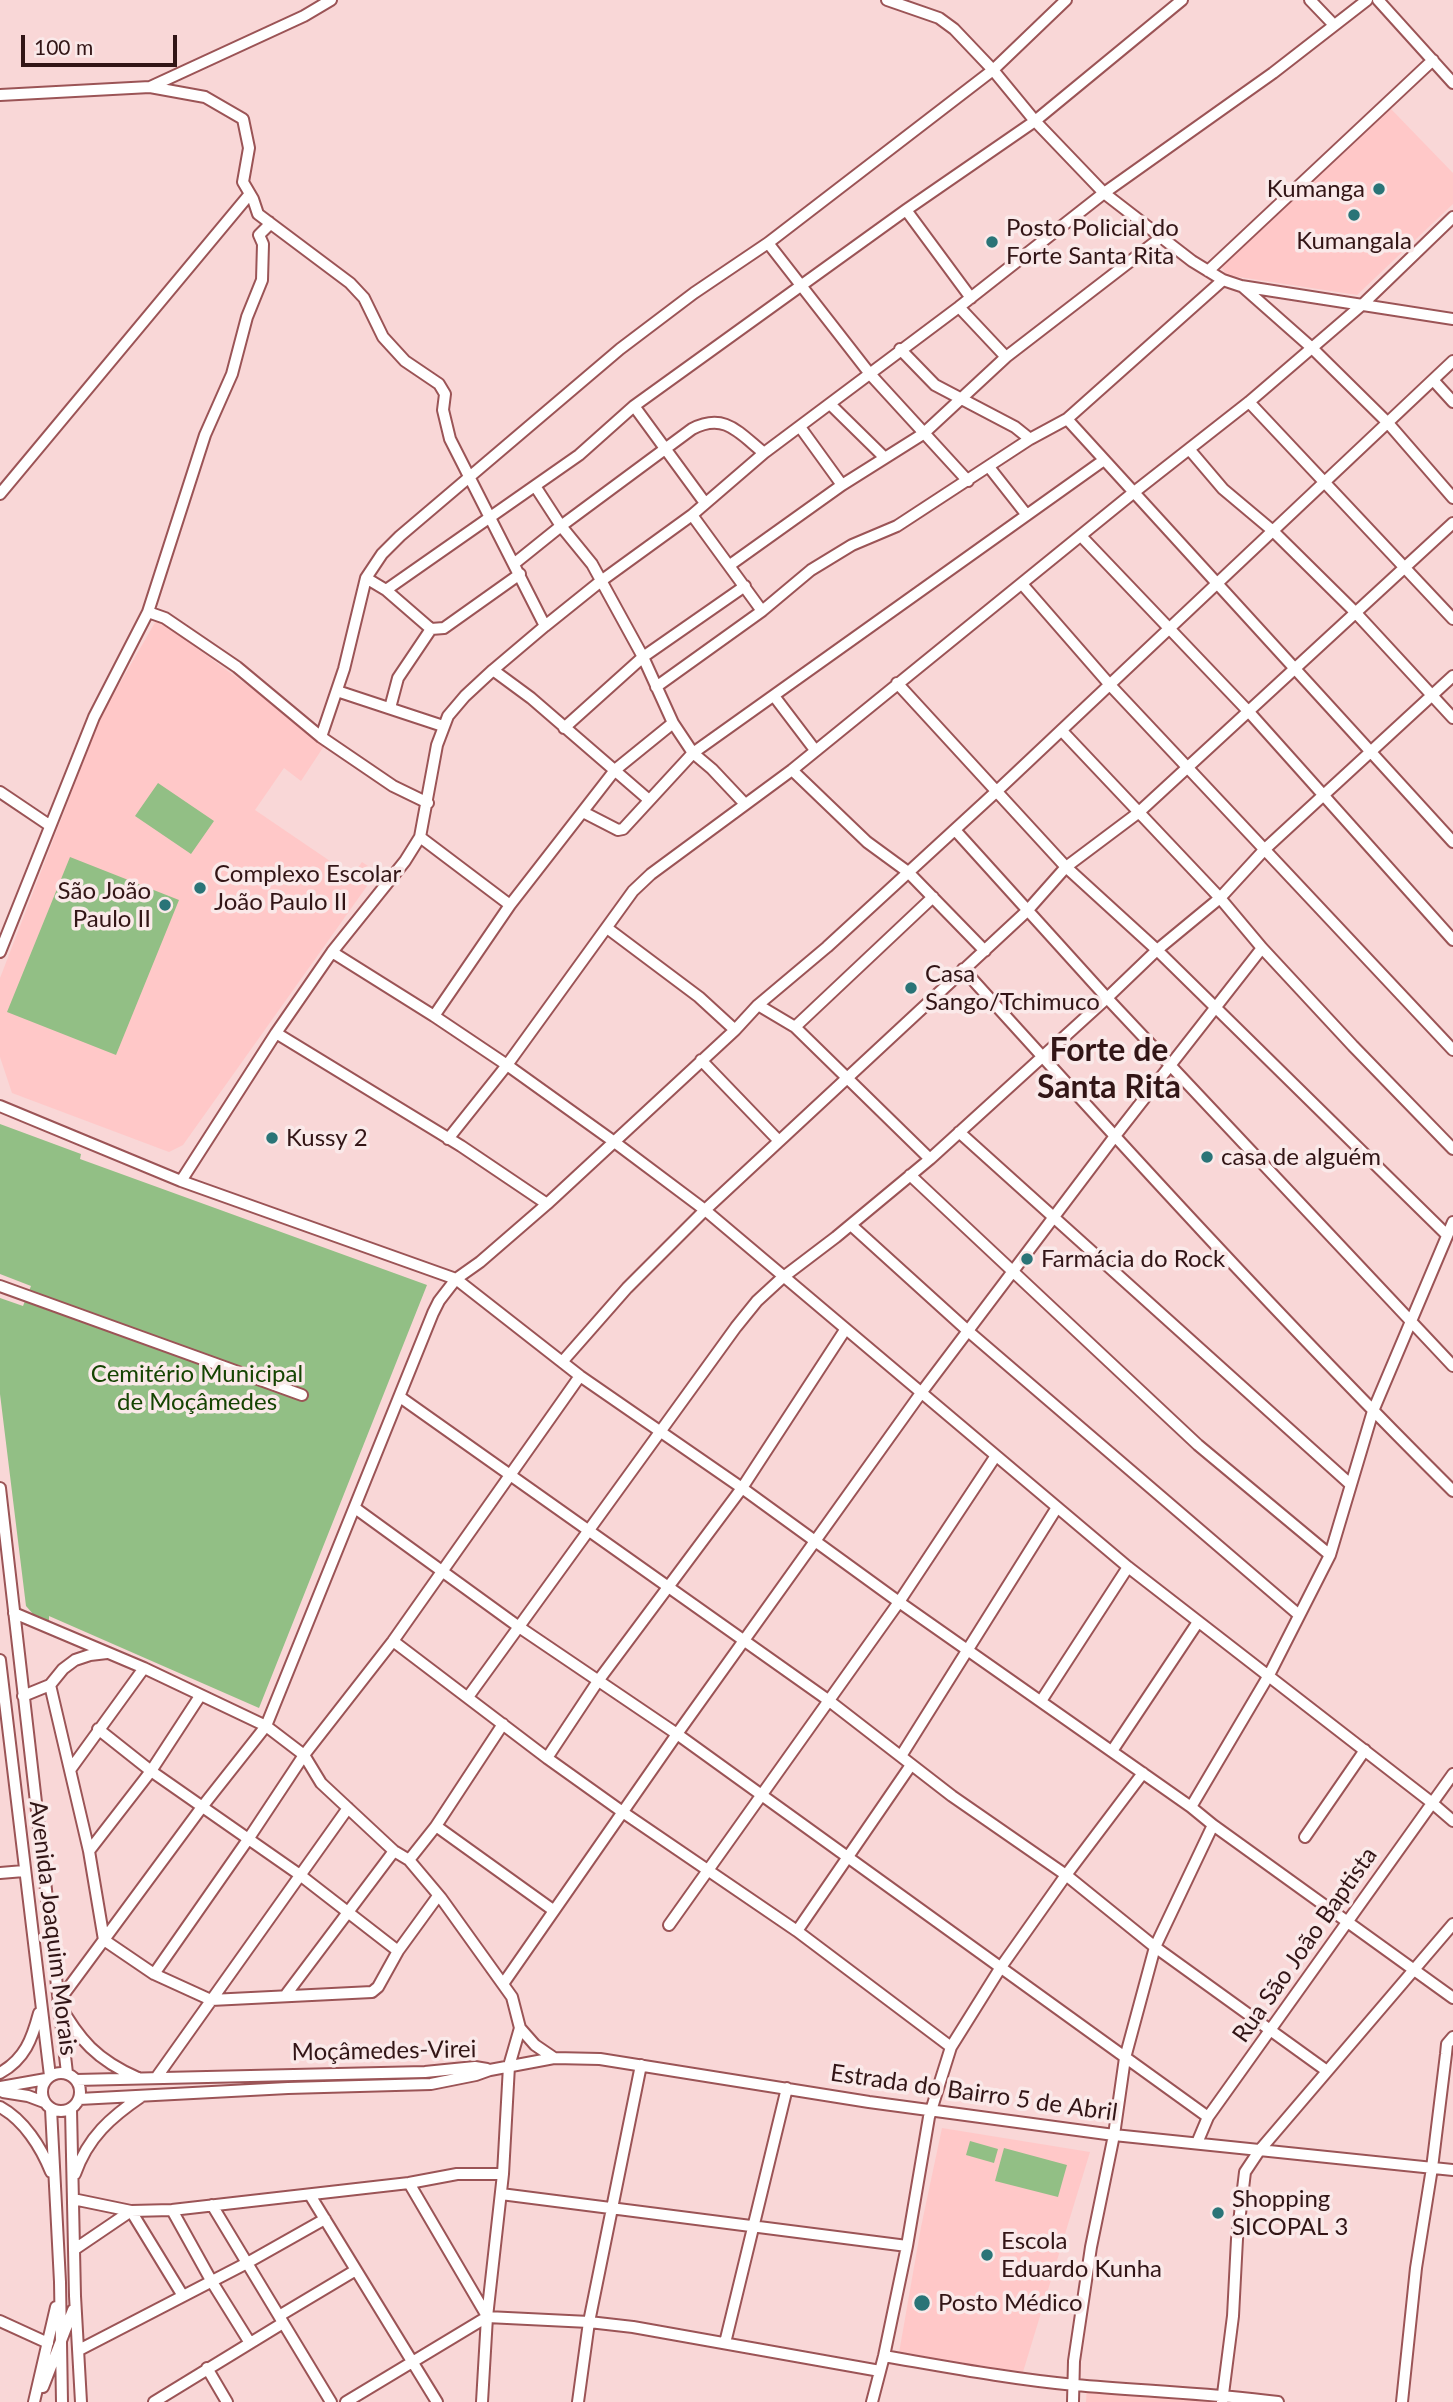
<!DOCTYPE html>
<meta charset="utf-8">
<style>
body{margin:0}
#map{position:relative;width:1453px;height:2402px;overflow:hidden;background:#f9d7d7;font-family:Lato,sans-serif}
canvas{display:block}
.scale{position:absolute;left:21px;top:35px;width:156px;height:32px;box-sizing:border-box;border:4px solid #321516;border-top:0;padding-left:9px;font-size:21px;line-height:24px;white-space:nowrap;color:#321516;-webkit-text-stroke:5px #fae9e9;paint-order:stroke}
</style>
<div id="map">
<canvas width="1453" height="2402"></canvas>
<div class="scale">100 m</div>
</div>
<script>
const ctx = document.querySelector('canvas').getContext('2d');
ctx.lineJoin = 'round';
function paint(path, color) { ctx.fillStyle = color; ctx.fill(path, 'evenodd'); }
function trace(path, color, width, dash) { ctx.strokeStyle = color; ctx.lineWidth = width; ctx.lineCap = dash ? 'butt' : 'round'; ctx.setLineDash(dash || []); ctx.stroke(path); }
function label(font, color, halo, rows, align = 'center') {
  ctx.font = font + ' Lato,sans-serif'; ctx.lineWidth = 7; ctx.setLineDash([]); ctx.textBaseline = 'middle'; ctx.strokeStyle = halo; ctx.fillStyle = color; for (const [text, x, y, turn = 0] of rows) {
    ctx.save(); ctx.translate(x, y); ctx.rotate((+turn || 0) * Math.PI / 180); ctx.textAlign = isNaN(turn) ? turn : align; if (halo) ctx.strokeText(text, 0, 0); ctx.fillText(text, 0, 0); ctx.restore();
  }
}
paint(new Path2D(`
 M1391,109L1453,173V204L1357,295L1226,275L1222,267Z
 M157,619L326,743L301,781L284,768L255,810L352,876L362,862L377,872L183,1145L169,1152L12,1093L0,1057V978L101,716Z
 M942,2128L1090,2152L1023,2372L899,2353L921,2227Z
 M1087,2385L1208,2393L1207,2402H1086Z`), '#ffc8c8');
paint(new Path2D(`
 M158,783L214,821L191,854L135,816Z
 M70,857L179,900L116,1055L7,1012Z
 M0,1124L81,1154L80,1159L427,1285L259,1708L49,1616V1621L33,1614L26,1606L0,1394V1298L23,1306L31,1286L0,1274Z
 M970,2141L998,2149L994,2163L966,2155Z
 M1004,2148L1067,2165L1058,2197L995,2181Z`), '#92bf85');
const minor = new Path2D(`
 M887,0L939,18L954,29L993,70L1035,121L1104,193L1192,261L1223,280L1241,286L1453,319
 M1310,0L1334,25
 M1378,0L1453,83
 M150,87L205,97L243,119L249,148L243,182L253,199L258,214L350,283L364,298L383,337L405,361L439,384L445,394L443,410L450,439L545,626
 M0,95L150,87L304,16L331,0
 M906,210L971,298
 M768,243L870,374L968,481
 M1208,271L1433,60
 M1243,287L1312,348L1388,423L1453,498
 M959,307L1006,357
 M900,349L935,385L1015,427L1030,439L1067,419L1223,280
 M1433,380L1453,402
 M1249,402L1453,619
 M830,404L885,458
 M634,406L705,503
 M1067,419L1453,842
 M800,427L842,485
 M1189,449L1223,489L1273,531L1355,612L1453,718
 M989,467L1026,514
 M535,486L561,526L592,564L643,657L673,723L693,753L712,769L745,804
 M0,494L249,195
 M692,515L762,611
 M1081,536L1249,712L1453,940
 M515,563L561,526L692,429C725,412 739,433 764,453
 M730,565L842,485L923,434L1006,357L1163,236
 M366,578L386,590L579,455L634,406L906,210L1035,121L1182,0
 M1022,584L1110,685L1453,1050
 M386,590L431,629L444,628L520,574
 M148,612L165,618L237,667L321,737L393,786L428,803
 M493,670L531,698L649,800
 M897,683L1066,867L1157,950L1447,1235
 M656,687L762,611L811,570L852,545L897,526L1030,439
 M337,691L443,726
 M774,696L815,750
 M390,708L398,678L431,629
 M564,728L643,657L745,586
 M1062,731L1220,898L1262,948L1353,1046L1453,1149
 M321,737L344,669L366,578L382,554L400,536L620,349L694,293L768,243L993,70L1066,0
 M792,770L867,842L908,872L985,951
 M0,792L49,825
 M583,812L618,830L623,829L693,753L1104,460
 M955,830L1107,998L1453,1366
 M420,837L510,905
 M607,928L699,997L735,1030
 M0,952L94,717L148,612L205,435L232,374L247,317L262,280L263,244L259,235L270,224L269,222
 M332,952L434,1016L507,1065L613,1141L705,1210L1128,1567L1431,1802L1453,1821
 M963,969C1123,1146 1284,1323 1453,1491
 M758,1005L795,1027L930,1159
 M434,1016L510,905L615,770L673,723
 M795,1027L933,897
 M276,1033L461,1146L547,1204
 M701,1060L779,1141
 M0,1106L181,1181L456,1279L580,1376L742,1488L899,1602L1191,1807L1213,1825L1453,1998
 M959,1132L1350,1484
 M448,1139L507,1065L633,891L651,874L792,770L1133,493L1249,402L1363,304L1453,217
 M910,1175L1198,1445L1330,1555
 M181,1181L276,1033L332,952L405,861L420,837L437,745L448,716L465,696L493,670L545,626L601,581L692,515L764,453L959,307L1104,193L1273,73L1367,0
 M851,1225L968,1331L1299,1615
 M0,1286L302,1395
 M562,1362L627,1288L705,1210L1027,911L1066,867L1138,813L1453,523
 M400,1397L828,1700L952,1796L1066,1875L1155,1947L1327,2071
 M0,1488L67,2073
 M355,1508L519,1627L677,1734L1208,2117
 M14,1613L144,1668L266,1726L433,1313L439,1301L456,1279L480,1262L547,1204L735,1030L758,1005L827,947L998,790L1453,361
 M393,1641L547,1758L624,1813L797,1931L951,2047L929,2117L907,2246L884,2356L872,2402
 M0,1660L50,2076
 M50,1685L89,1851L104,1940L154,1974L211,2000L372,1992L378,1987L398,1951L438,1896
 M23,1696L50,1685L63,1669L75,1660L90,1655L107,1653
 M468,1697L736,1327L757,1301L782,1278L836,1237L930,1159L1107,998L1157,950L1220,898L1265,849L1453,676
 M1041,1701L1128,1567
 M98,1729L151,1771L300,1875L398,1951
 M1112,1751L1198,1622
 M901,1756L1056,1509
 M547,1758L598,1681L742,1488L845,1330
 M70,1770L144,1668
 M1191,1807L1269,1675L1330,1555L1373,1411L1453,1222
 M436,1826L553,1910
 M1305,1837L1365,1750
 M89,1851L151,1771L200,1696
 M409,1860L436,1826L503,1724
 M0,1873L24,1871
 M669,1925L899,1602L995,1457
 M797,1931L911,1765
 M154,1974L249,1838L304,1755L393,1641L580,1376
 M503,1984L677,1734L921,1393L1115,1136L1262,948
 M285,1996L394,1851
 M951,2047L1001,1967L1066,1875L1143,1773
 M42 2092a19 19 0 1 1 38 0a19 19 0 1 1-38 0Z
 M0,2073C25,2059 32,2039 39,2013
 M138,2078C97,2060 79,2040 58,2002L202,1807L266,1726L304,1755L321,1783L394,1851L409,1860L441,1898L512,1997L520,2028
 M156,2078L348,1808
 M76,2080L425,2072L475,2067L487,2069
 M0,2087L46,2079
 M3,2092L28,2096L44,2102
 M79,2099L288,2088L431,2084L476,2075L490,2070L554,2058L600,2059L869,2102L1114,2135L1453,2170
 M0,2107C24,2120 41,2147 51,2172
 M51,2109L60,2282L62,2402
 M71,2109L75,2296L81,2402
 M1197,2143L1208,2117L1453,1774
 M75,2174C88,2137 111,2117 142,2096
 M409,2183L487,2316
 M501,2194L907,2246
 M310,2195L437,2402
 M73,2199L131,2211L172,2210L409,2183L457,2174H503
 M212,2205L331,2402
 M172,2210L212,2282L250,2343
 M131,2211L183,2296
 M75,2249L131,2211
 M279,2316L356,2270
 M0,2321L48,2343
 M725,2343L787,2088
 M79,2350L247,2263L325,2219
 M884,2356C948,2367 1011,2379 1075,2385C1143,2391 1210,2393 1278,2402
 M207,2368L227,2402
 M43,2387L73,2310
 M34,2402L56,2307
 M154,2402L283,2323
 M346,2402L487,2317L589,2322L633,2327L880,2371
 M482,2402L487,2317L503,2174L509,2066L520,2028L535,2045L554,2058
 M578,2402L589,2322L641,2065
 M1073,2402L1074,2361L1091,2247L1114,2135L1125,2058L1155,1947L1213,1825
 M1222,2402L1233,2316L1237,2239L1245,2172L1259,2151L1453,1924
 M1402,2402L1416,2268L1432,2168L1446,2054L1447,2044L1453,2037`);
trace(minor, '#9b5456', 14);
trace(minor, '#fff', 10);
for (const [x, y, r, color] of [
 [1379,189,7,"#2a7477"],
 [1354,215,7,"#2a7477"],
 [992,242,7,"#2a7477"],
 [200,888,7,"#2a7477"],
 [165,905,7,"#2a7477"],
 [911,988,7,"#2a7477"],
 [272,1138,7,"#2a7477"],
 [1207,1157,7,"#2a7477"],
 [1027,1259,7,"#2a7477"],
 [1218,2213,7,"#2a7477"],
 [987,2255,7,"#2a7477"],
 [922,2303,9,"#2a7477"]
]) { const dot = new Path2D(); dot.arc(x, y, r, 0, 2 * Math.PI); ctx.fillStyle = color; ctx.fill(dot); trace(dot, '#fae9e9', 2.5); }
label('24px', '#321516', '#fae9e9', [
 ["Kumanga",1365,189,"right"],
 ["Posto Policial do",1006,228],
 ["Forte Santa Rita",1006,256],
 ["Kumangala",1354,241,"center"],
 ["Complexo Escolar",214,874],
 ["João Paulo II",214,902],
 ["São João",151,891,"right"],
 ["Paulo II",151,919,"right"],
 ["Casa",925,974],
 ["Sango/Tchimuco",925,1002],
 ["Kussy 2",286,1138],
 ["casa de alguém",1221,1157],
 ["Farmácia do Rock",1041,1259],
 ["Shopping",1232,2199],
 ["SICOPAL 3",1232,2227],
 ["Escola",1001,2241],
 ["Eduardo Kunha",1001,2269],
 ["Posto Médico",938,2303]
], 'left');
label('24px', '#154402', '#fae9e9', [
 ["Cemitério Municipal",197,1374],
 ["de Moçâmedes",197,1402]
]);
label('24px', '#321516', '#fae9e9', [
 ["Avenida Joaquim Morais",53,1928,83],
 ["Rua São João Baptista",1305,1945,-55],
 ["Moçâmedes-Virei",384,2051,-1],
 ["Estrada do Bairro 5 de Abril",974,2093,8]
]);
label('bold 32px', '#321516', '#fae9e9', [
 ["Forte de",1109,1051],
 ["Santa Rita",1109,1088]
]);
</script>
